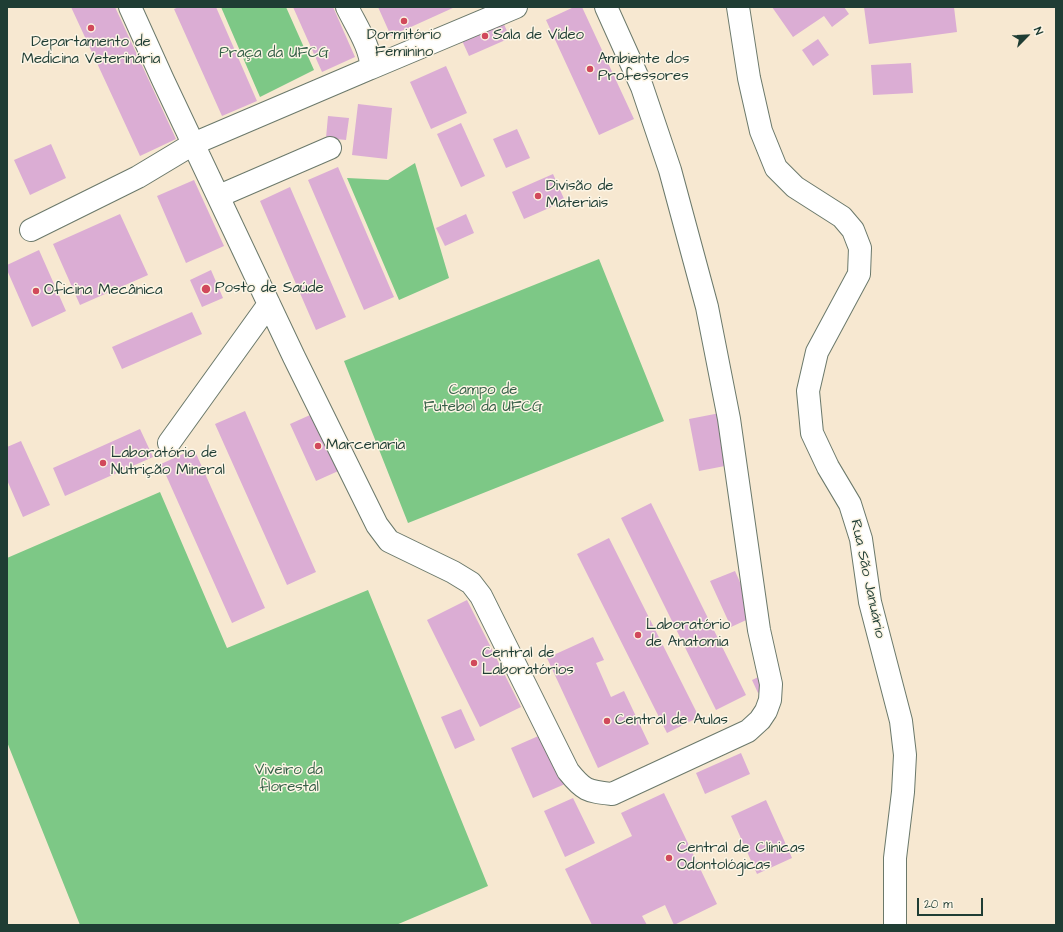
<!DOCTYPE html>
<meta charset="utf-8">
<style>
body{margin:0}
#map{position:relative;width:1063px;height:932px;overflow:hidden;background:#f7e8d1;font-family:"Architects Daughter",sans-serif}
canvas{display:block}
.frame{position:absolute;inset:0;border:8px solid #1f3d34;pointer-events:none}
.north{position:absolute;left:1007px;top:16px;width:40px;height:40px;-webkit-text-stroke:3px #fcf5e5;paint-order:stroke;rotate:66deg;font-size:11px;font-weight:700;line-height:16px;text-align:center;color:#1f3d34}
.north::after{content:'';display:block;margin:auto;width:14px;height:18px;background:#1f3d34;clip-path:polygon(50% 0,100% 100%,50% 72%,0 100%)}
.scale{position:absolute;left:917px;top:898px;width:66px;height:18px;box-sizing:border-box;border:2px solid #1f3d34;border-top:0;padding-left:5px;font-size:12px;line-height:14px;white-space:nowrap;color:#1f3d34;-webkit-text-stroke:3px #fcf5e5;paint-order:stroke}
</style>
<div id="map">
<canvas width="1063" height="932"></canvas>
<div class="frame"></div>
<div class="north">N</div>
<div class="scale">20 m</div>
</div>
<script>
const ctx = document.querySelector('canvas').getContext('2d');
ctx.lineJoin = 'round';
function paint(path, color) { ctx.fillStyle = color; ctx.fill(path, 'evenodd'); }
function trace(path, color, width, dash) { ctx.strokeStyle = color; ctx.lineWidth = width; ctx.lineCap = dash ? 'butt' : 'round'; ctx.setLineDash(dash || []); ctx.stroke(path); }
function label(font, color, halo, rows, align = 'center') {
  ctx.font = font + ' "Architects Daughter",sans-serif'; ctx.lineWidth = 3; ctx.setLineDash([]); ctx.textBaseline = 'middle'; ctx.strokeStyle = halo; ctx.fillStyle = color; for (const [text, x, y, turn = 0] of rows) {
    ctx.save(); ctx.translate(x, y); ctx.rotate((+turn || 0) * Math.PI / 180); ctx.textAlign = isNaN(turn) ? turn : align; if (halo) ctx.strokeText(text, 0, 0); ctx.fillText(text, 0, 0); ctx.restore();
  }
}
paint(new Path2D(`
 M221,7H286L314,70L260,97Z
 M415,163L449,278L399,300L347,178L388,180Z
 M599,259L664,421L408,523L344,361Z
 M160,492L227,648L368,590L488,886L396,925H80L7,742V558Z`), '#7dc886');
paint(new Path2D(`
 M71,7H115L176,139L140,156Z
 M179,7H216L257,101L222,116L174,9Z
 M293,7H333L355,57L322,72Z
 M378,7H455L391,36Z
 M574,7H582L634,119L599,135L546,20Z
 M772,7H844L849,14L832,27L824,16L793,37Z
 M864,7H954L957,32L869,44Z
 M500,15L510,38L469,56L459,34Z
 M818,39L829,55L813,66L802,50Z
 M911,63L913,93L873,95L871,65Z
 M446,66L467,113L431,129L410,82Z
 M358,104L392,108L387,159L352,155Z
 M328,116L349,118L346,140L326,138Z
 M461,123L485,176L461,187L437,134Z
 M517,129L530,158L506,168L493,139Z
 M51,144L66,178L30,195L14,160Z
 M338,167L394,297L364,310L308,180Z
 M553,174L565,201L524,219L512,192Z
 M194,180L224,246L186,263L157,196Z
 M290,187L346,317L316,330L260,201Z
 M120,214L148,275L80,305L53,244Z
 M466,214L474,233L445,246L436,228Z
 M39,250L66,311L32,327L7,270V265Z
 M211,270L223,298L202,307L190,280Z
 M192,312L202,334L122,369L112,347Z
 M245,411L316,572L287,585L215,424Z
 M319,411L345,468L316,481L290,424Z
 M720,413L730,465L699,471L689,419Z
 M140,429L153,457L65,496L53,468Z
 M21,441L50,505L23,517L7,480V447Z
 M194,449L265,608L232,623L161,464Z
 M651,503L746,695L716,710L621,518Z
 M609,538L699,717L667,733L577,554Z
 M735,571L755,616L731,627L710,581Z
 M467,600L521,707L480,727L427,620Z
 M593,637L604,660L596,663L611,697L624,691L649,744L598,768L547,658Z
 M765,674L770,687L758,693L752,680Z
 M461,709L475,740L455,749L441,717Z
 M543,734L565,784L533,798L511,748Z
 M741,753L750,774L705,794L696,773Z
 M664,793L717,904L674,925L665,905L642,916L647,925H592L565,869L632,836L621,813Z
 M573,798L595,843L565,857L544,811Z
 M766,800L792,858L757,874L731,816Z`), '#dbadd4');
const minor = new Path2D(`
 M130,7L163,80L294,357L377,525L389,541L453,572L471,583L481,596L568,771C584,791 587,791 612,794L748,731L760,720L766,711L770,700L771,684L759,630L729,419L707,307L670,170L642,87L606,7
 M738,7L749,78L761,131L776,168L795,187L842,217L853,230L860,248L859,274L817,352L808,391L812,433L828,467L850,504L861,539L870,602L901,721L905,755L903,792L895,858V925
 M371,68L516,7
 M219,196L330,148
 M31,230L138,177L193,144L371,68C372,49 355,24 347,7
 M169,443L269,304`);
trace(minor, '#6b796b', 24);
trace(minor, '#fff', 22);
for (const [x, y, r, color] of [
 [404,21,4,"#d1495b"],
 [91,28,4,"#d1495b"],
 [485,36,4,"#d1495b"],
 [590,69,4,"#d1495b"],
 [538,196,4,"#d1495b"],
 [206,289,5,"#d1495b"],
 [36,291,4,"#d1495b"],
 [318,446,4,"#d1495b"],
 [103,463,4,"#d1495b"],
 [638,635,4,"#d1495b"],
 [474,663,4,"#d1495b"],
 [607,721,4,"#d1495b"],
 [669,858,4,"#d1495b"]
]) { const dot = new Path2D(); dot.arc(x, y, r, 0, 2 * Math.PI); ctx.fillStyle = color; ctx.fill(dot); trace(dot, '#fcf5e5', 1.5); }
label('15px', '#1f3d34', '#fcf5e5', [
 ["Dormitório",404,36,"center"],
 ["Feminino",404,53,"center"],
 ["Sala de Vídeo",493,36],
 ["Departamento de",91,43,"center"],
 ["Medicina Veterinária",91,60,"center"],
 ["Ambiente dos",598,60],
 ["Professores",598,77],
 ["Divisão de",546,187],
 ["Materiais",546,204],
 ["Posto de Saúde",215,289],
 ["Oficina Mecânica",44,291],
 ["Marcenaria",326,446],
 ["Laboratório de",111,454],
 ["Nutrição Mineral",111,471],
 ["Laboratório",646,626],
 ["de Anatomia",646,643],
 ["Central de",482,654],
 ["Laboratórios",482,671],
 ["Central de Aulas",615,721],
 ["Central de Clínicas",677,849],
 ["Odontológicas",677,866]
], 'left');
label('15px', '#366048', '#fcf5e5', [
 ["Praça da UFCG",274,54],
 ["Campo de",483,391],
 ["Futebol da UFCG",483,408],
 ["Viveiro da",289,771],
 ["florestal",289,788]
]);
label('15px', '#1f3d34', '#fcf5e5', [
 ["Rua São Januário",867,579,78]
]);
</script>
